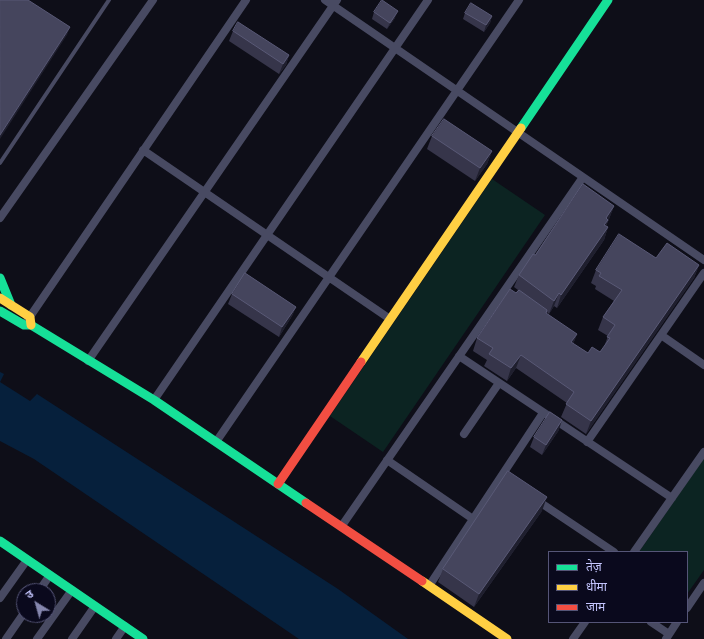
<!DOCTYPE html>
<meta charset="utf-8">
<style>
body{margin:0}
#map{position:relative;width:704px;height:639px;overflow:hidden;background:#0e0e18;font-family:Inter,"Noto Sans Devanagari",sans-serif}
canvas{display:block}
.legend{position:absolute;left:548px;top:551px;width:140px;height:72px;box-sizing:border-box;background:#0a091d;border:1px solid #557;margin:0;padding:5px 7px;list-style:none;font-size:12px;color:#c5c6ff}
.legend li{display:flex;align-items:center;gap:8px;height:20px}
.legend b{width:20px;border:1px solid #557}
.north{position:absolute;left:16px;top:583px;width:40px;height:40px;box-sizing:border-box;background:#0a091d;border:1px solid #557;border-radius:50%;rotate:323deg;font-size:11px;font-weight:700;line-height:16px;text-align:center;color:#c5c6ff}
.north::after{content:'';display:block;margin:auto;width:14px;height:18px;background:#8586ae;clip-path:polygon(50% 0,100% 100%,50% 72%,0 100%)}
</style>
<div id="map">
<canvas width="704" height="639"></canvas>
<ul class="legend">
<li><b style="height:5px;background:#16e098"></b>तेज़</li>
<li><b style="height:5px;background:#ffcf43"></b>धीमा</li>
<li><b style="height:5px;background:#f24e42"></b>जाम</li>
</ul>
<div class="north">उ</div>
</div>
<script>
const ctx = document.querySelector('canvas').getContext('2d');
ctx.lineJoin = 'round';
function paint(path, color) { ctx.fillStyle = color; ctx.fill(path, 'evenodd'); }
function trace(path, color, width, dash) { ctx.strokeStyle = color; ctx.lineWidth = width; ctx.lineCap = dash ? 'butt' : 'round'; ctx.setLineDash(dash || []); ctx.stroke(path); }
paint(new Path2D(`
 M492,179L545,215L383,452L330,416Z
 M704,458V570L687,594V552H639Z`), '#0c2422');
paint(new Path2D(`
 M0,372L4,374L0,382L30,401L37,394L338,589L408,639H299L34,459L0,441Z`), '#06203c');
trace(new Path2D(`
 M0,163L109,0`), '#484a62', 4);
trace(new Path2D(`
 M325,0L704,260
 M143,150L390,319
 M0,218L153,0
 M27,321L246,0
 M661,335L704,365
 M459,356L672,498
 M88,361L337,0
 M154,400L428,0
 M464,434L499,383
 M216,442L519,0
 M587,442L704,273
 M387,460L473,519
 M535,499L614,552
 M341,527L583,177
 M634,552L704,452
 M429,586L543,413
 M39,591L50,575
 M0,598L27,560
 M687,608L704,583
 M651,622L669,634
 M6,639L24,613
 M37,639L72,590
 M72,639L95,606
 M116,639L125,626
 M573,639L585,622
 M666,639L677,622`), '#484a62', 8);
trace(new Path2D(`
 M521,128L608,0
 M0,278L11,305
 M0,311L24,325H31L154,400L306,503
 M0,541L143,639`), '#16e098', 9);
trace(new Path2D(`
 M0,298L30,317L31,325
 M361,362L521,128
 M422,581L507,639`), '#ffcf43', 9);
trace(new Path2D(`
 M278,484L361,362
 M306,503L422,581`), '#f24e42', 9);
paint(new Path2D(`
 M374,12L395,18L387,29L372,19Z
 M465,13L492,16L490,23L484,32L463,19Z
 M233,31L289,55L286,65L279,74L229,41Z
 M432,136L492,151L487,164L475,181L427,149Z
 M614,206L609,219L606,226L608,227L604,240L557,308L554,306L549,314L547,312L546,314L577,334L573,344L588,353L600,352L604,347L608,336L598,330L603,317L614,301L595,289L596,286L591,283L596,270L656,258L699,265L694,278L586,434L561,417L567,403L516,368L507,381L484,366L487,360L473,351L477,338L518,290L514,287L519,275L535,255Z
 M232,294L296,307L292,316L279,337L228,304Z
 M559,430L542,455L530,447L534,437Z
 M542,511L474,607L438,582L443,569Z`), '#36354a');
paint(new Path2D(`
 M398,11L395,18L387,29L390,23Z
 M492,16L490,23L484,32L486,25Z
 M70,27L67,35L0,139V135Z
 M289,55L286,65L279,74L283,64Z
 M492,151L487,164L475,181L480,168Z
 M614,206L609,219L607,223L603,233L606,218Z
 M608,227L604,240L557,308L561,295Z
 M699,265L694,278L586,434L591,421Z
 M559,293L554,306L549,314L554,301Z
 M296,307L292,316L279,337L282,327Z
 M577,334L572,347L571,342Z
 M521,355L516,368L507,381L511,368Z
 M562,420L559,430L542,455L546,445Z
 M547,497L542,511L474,607L479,594Z`), '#1f1f2e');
const building = new Path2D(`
 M0,0H28L70,27L0,135Z
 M382,0L398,11L390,23L374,12Z
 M471,3L492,16L486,25L465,13Z
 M238,22L289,55L283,64L233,31Z
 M444,119L492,151L480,168L432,136Z
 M583,184L614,206L606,218L608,220L604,225L608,227L561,295L559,293L554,301L519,275L533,254L535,255Z
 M619,234L656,258L667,243L699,265L591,421L566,404L574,392L521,355L511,368L489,354L493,348L477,338L510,289L516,293L519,290L547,310L546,313L577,334L571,342L588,353L592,347L600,352L610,338L607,337L615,325L603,317L622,290L599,276L601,273L596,270Z
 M245,273L296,307L282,327L232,294Z
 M550,412L562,420L546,445L534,437Z
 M508,471L547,497L479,594L443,569Z`);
paint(building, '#45455d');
trace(building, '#595976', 1);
</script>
